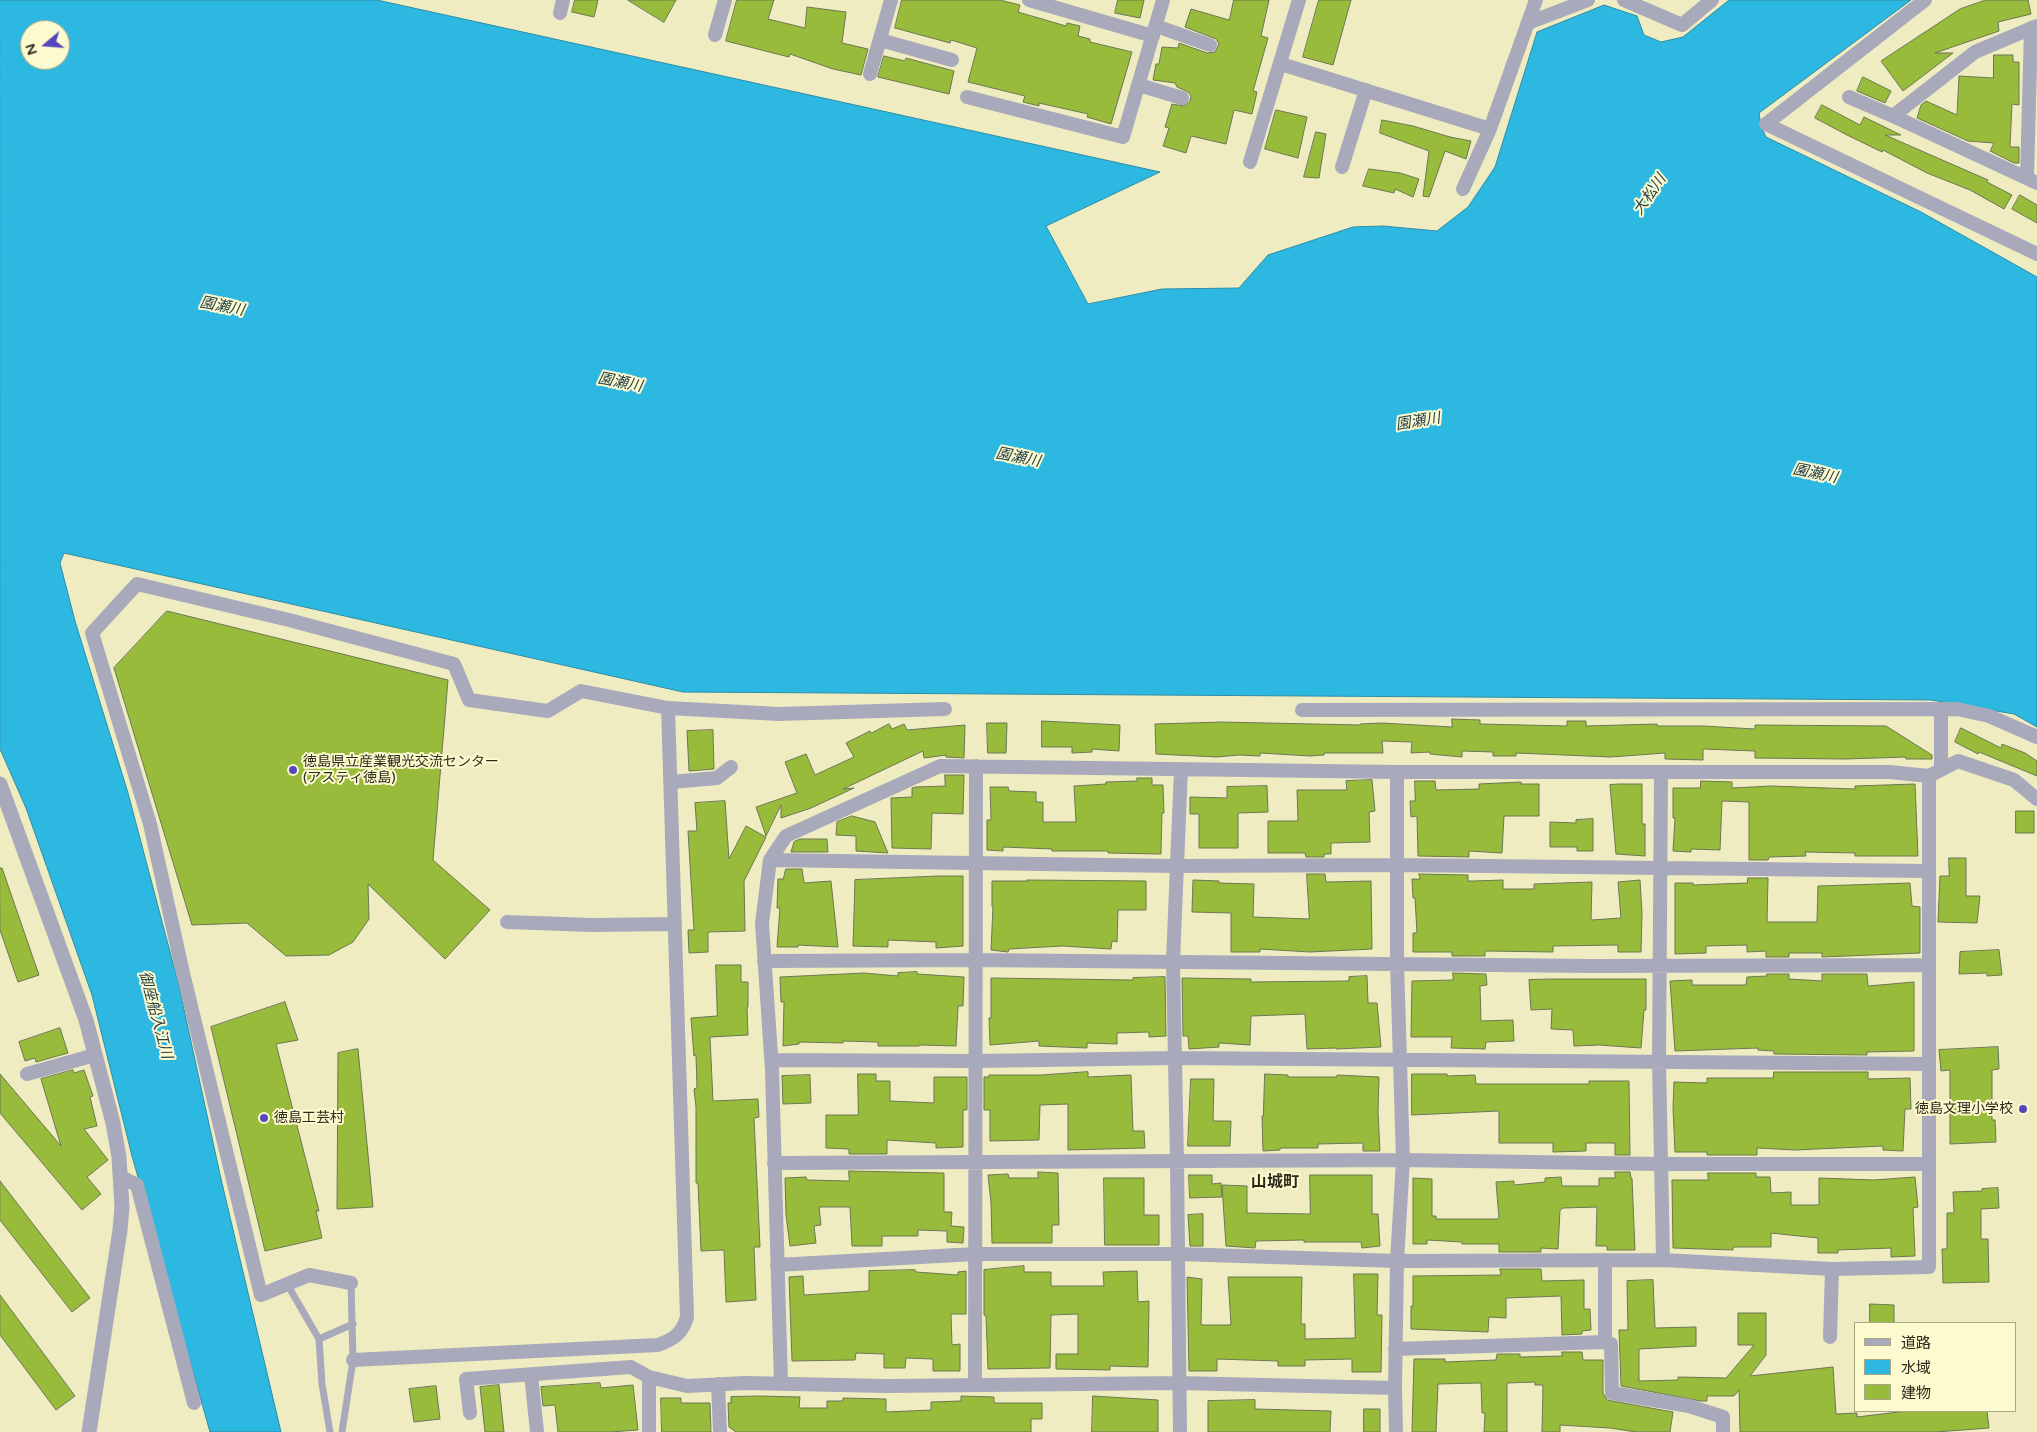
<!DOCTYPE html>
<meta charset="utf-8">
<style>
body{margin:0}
#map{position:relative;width:2037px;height:1432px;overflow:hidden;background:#f0ecc2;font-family:"Varela Round","Noto Sans JP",sans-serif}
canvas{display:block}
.legend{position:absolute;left:1854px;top:1322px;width:162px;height:90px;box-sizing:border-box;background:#fefacf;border:1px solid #aaa787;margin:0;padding:6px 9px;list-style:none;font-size:15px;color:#2c2a1a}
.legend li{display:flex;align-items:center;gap:10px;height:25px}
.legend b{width:25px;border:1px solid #aaa787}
.north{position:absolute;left:20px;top:20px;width:50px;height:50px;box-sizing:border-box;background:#fefacf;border:1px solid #aaa787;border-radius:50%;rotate:252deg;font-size:14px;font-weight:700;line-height:20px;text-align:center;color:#2c2a1a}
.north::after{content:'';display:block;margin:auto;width:18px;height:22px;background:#5647be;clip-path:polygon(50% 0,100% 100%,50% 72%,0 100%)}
</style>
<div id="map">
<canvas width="2037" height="1432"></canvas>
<ul class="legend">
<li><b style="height:6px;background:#a8a9bb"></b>道路</li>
<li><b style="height:14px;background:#2db8e1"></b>水域</li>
<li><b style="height:14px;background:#99bb3b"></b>建物</li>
</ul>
<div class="north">N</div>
</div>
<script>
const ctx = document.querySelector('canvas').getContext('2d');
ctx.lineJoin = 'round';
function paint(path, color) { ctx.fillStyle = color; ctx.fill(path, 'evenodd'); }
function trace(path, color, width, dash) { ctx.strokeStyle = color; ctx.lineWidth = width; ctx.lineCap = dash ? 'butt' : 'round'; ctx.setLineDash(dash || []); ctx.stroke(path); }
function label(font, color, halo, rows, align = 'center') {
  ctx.font = font + ' "Varela Round","Noto Sans JP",sans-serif'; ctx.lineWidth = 4; ctx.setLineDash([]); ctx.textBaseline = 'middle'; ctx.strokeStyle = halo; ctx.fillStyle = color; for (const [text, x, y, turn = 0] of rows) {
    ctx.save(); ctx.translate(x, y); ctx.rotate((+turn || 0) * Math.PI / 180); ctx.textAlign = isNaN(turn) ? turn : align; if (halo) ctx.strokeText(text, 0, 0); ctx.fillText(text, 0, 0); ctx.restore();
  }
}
const water = new Path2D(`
 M0,0H377L1160,172L1046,226L1088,304L1162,289L1239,288L1268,255L1353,227L1383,226L1437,231L1468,207L1495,167L1537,32L1604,5L1637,16L1644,35L1661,42L1683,37L1729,0H1911L1759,113L1761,126L1766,137L1921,212L2037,277V727L2014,714L1931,700L683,692L64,553L60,563L75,621L128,793L178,982L221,1179L281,1432H210L132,1156L92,995L26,808L0,749ZM30,30H60V60H30Z`);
paint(water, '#2db8e1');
trace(water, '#2d8da5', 1);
const building = new Path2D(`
 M575,0H598L594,17L572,12Z
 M628,0H676L664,22Z
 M737,0H774L768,19L805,28L807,7L846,12L842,43L868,49L861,75L833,69L790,54L789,57L726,41Z
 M902,0H1000L1020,5L1018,12L1066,26L1067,23L1080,26L1078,36L1090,39V42L1132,52L1111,124L1087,117L1088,114L1039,103V106L1023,102L1025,96L968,82L977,48L951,40L950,43L895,28Z
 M1118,0H1144L1140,18L1115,13Z
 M1234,0H1269L1261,36L1268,38L1253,91L1257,92L1252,114L1234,110L1226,144L1191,136L1186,153L1163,146L1169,128L1165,127L1172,104L1184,106L1190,101L1191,96L1188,92L1177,87L1175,83L1153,80L1156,64H1159L1162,47L1178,48L1179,43L1207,53L1215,52L1219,44L1216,39L1185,27L1191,9L1229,20Z
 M1319,0H1351L1333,65L1303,57Z
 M1986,0H2028L2031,14L1998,22L1999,31L1935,53H1953L1903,91L1881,61L1960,9Z
 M1994,55H2013V62H2019V105L2012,104L2010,147H2019V163H2014L1990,151L1994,143L1968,141L1917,118L1921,105L1926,101L1957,115L1959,76L1993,78Z
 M884,56L905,61L906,58L954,71L949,94L878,77Z
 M1863,77L1891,91L1885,103L1857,91Z
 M1822,105L1860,125L1864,117L1901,135H1885L1988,180L1987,182L2012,195L2004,209L1970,190L1927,173L1883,150L1882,152L1847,135L1815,118Z
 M1276,110L1307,117L1298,158L1265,149Z
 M1382,120L1413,126L1450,137L1471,141L1466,159L1445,151L1429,197L1423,196L1429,151L1380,133Z
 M1316,132L1326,134L1319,178L1304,177Z
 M1369,169L1400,173L1419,179L1413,197L1395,189L1394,193L1363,186Z
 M2020,195L2037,205V223L2012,209Z
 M167,611L448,680L433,860L490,910L445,959L368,884L369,919L353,942L329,955L286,956L247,923L192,925L114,668Z
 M1452,719L1480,720V724L1567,726V721H1586V726L1657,724V726H1703L1755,729V725L1886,726L1932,755V759H1906V757L1846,759L1755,758V751L1703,749V760L1665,759V753L1611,757L1516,753V756H1493V752L1462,751V757L1430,754V752L1411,753L1412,742L1382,741L1383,753H1324V755L1310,756L1260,753V756L1239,755L1217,757L1156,754L1155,724L1222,722L1360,725V724L1382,723L1452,727Z
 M1042,721L1120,725L1119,751L1092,749V752L1072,753V747H1042Z
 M987,723H1007L1006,753H988Z
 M889,724L892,729L904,724L907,730L965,725L964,758L946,757V755L924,758L923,751L843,789L854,788L811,808L781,818V805L766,836L756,807L797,793L785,762L806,754L815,775L854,757L846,743L870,731L871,733Z
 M1961,728L2001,748L2002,744L2025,753L2037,761V776L1979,752L1978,754L1955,742Z
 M713,730L714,769L689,771L687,731Z
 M945,775H964L963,814L932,813L931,849L892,848L891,798L912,797V788L916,787L945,786Z
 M1137,778H1152V785H1163L1164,813H1162L1161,854L1108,853V851H1052V849L1003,847V851L987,850V820H991L990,787H1008L1009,791L1036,792V802H1043V822H1076L1074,786L1106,784V782L1137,781Z
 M1372,780L1375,811L1369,812L1370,842L1331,843V854H1324V857H1306L1305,853H1268V821H1298L1297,790H1347L1346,781Z
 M1415,781H1435L1436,790L1479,789V784L1521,782V784H1539V816H1504L1502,853L1469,851V857L1418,856L1417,816L1411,817L1410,801H1415Z
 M1701,781L1732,782V788L1771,786L1855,789V786L1915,784L1918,856H1855V853L1805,852L1806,856L1769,857L1768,860H1749V802L1722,801L1720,850L1691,849V852L1673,851L1675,818H1673V788H1700Z
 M1619,784H1642V824H1645V856L1616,854L1610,785Z
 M1267,786L1268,812L1238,813V848H1199V814H1190V797L1227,798V787Z
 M725,801L729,859L746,826L766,837L744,881L745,931L708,932V952L689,953L688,930H694L688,831H697L695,803Z
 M2016,811H2034V833H2016Z
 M852,816L875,822L888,853L856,851V836L836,835L837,822Z
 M1593,819V851H1577V847H1550V822L1576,823V820Z
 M800,839H827L828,852H791L794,842Z
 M1949,858H1966V896H1980L1977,923L1938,922L1940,876H1949Z
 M0,868H2L39,975L18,982L0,930Z
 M786,869H802L804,883L831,881L838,947L798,945V947H777L780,908H777L778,879H783Z
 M1307,874H1325L1326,882L1371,881L1372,949L1310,952L1260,949V952H1231V913L1192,912L1193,880L1219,881V883L1254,884L1253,917L1309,919Z
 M1419,874L1468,875V881H1473L1503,880V889H1534V884L1592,882L1591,920L1621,918L1618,882L1640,880L1642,913L1641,952H1618V945L1553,946V952L1485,951V956H1452V952H1413V933H1417L1415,898H1413L1412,879H1420Z
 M938,876H963V946L936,948V942L888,940V947L853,946L855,880Z
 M1748,878H1768L1767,922H1817L1818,886L1910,883L1912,906L1920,907V953L1822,957V953H1789V957H1766V951L1747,952V945L1706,946V953L1675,954V883H1693V885L1747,883Z
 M1027,880L1146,881V910H1118L1117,942L1112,941L1111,949L1062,946L1009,949L1008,952L991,950L993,907H992V881H1027Z
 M1999,950L2002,975L1987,976V973L1959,974L1960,952Z
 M716,965H741V982H748V1007H747L748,1035L710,1037L713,1101L758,1099L759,1117L754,1118L760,1247H754L756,1300L726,1302L724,1250L701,1251L698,1183H696V1107L694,1089L697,1088L696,1055L694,1056L691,1018L717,1016Z
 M917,972V974L964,977L963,1006H958L956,1046L920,1045L919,1046H878V1042L843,1041V1043L799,1042V1044L783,1046L784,1002H781L780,977L864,973L898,976V973Z
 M1453,973L1486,974L1487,985L1480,986L1481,1021L1513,1020L1514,1041L1486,1042L1485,1049L1451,1048L1452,1037H1411L1412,981L1453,980Z
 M1767,974H1789V979L1822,981V974H1867L1868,986L1914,982V1051L1867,1052V1055L1774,1054V1051L1758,1050V1048L1675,1051L1670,981L1692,980V985H1746L1747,977L1767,976Z
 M1367,976L1368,1003H1377L1381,1047L1336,1049V1048L1307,1049L1305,1014L1251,1016L1250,1045L1219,1043V1047L1189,1049L1188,1036H1183L1182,978L1251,979V982L1349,981V977Z
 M1165,977L1166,1036L1149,1037V1032L1117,1033V1044L1087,1043V1048L1039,1046V1041L990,1045L989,1018H991V978L1133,980V978Z
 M1551,979H1646V1010H1644L1641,1048L1599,1045L1574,1046L1573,1030L1551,1029L1552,1009L1531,1010L1529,980Z
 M285,1002L298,1040L276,1044L319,1211H316L322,1238L265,1251L211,1027Z
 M60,1028L68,1053L36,1062L35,1058L25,1061L19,1042Z
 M1998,1047L1999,1069L1992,1070V1120H1995L1996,1142L1950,1144V1070L1941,1071L1939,1050Z
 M358,1049L373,1207L337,1209L338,1053Z
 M73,1070L74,1073L84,1070L93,1096L90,1097L97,1126L84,1129L108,1160L87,1177L101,1194L82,1210L0,1113V1074L61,1146L41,1079Z
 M1088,1072V1077L1131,1075L1133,1131H1144L1145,1148L1068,1150V1104L1040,1105L1039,1140L990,1141V1110H984V1077H989V1075H1041Z
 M1774,1072H1868V1079L1910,1078L1911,1109H1905L1903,1151L1883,1150V1146L1795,1150L1757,1148V1155H1707V1152H1675L1673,1108L1674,1082L1707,1083V1078H1773Z
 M858,1074H876V1081H890V1101L934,1103V1077H967V1110H963V1147L936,1148V1143L887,1140V1154H849V1149L826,1148V1115H858Z
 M1265,1074L1288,1075V1077H1337V1075L1379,1077L1378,1112L1380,1151H1363V1143L1318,1144V1148H1280V1150L1263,1151L1262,1116H1263Z
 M1412,1074H1447V1076L1475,1075L1476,1084H1589V1081H1629L1630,1155H1615V1143H1586V1151L1553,1152V1143H1499V1111L1412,1115Z
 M810,1075L811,1103L783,1104L782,1076Z
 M1191,1079H1214L1213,1121H1231L1230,1146H1188Z
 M849,1171L944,1173V1212H952L951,1226L964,1227L963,1243L947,1242V1231L918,1230V1236H882V1246H852L850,1207H819L821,1225L814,1226L816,1243L790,1246L786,1215L785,1178L806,1177L807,1180L849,1181Z
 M1038,1172L1058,1173L1059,1225H1052V1243H992L991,1203L988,1175L1008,1174L1009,1178H1038Z
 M1615,1172H1630L1631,1178H1632L1635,1250H1607V1246H1596L1597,1207L1563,1208L1560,1210L1558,1249L1541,1248V1252H1499V1244H1462V1242L1427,1240V1244H1413V1178L1432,1179V1216H1436V1219H1498L1499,1218L1496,1182L1514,1181V1185L1545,1182V1178L1561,1177L1562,1186H1599V1178H1615Z
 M1708,1173H1756V1177H1770L1771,1193L1791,1192V1205H1819V1178L1874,1180L1915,1177L1918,1207L1913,1208L1915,1256L1891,1257V1248L1838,1250V1253H1818V1238L1771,1233V1247H1733V1250L1673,1248L1672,1180H1708Z
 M1189,1175H1212V1184L1221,1183L1222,1197L1190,1198Z
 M1310,1175H1372V1214H1378L1380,1246L1362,1248L1361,1242H1304V1240L1256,1241L1255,1248L1226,1246L1222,1185L1247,1186V1213L1310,1214Z
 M1104,1178H1144V1215H1159V1245H1105Z
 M0,1181L90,1298L72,1312L0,1220Z
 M1998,1188L1999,1208L1981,1209V1239H1988L1989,1282L1943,1283L1942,1249H1947V1213H1954L1953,1192L1982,1191V1189Z
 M1203,1214V1246H1190L1188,1215Z
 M1024,1266V1272H1051V1286H1104L1103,1272L1137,1271L1138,1302L1149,1301L1148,1367L1110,1366V1370L1056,1369V1354H1078V1314L1051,1315L1050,1368L988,1369L986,1316L984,1315V1270Z
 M1500,1269H1541L1542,1281L1584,1280V1309H1590L1591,1330L1582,1331V1334L1562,1335L1561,1296L1506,1298V1318L1489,1317L1488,1332L1411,1329V1306H1413V1276L1501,1275Z
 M915,1270L916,1272L958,1275V1272L966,1271V1314H951L952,1345L960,1344V1371H933V1359L906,1358L905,1368H884V1354L856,1353L855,1360L792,1361L789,1277L803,1276L804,1295L869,1291V1271Z
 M1354,1274H1378L1377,1315H1382L1381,1372H1352V1359L1305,1360V1366H1278V1361L1217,1359V1371H1189L1187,1277L1202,1279L1201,1325H1231L1228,1277H1302L1301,1324H1305V1339L1355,1338Z
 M1653,1280L1655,1328L1696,1327V1346L1639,1349V1381L1678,1380V1377L1726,1378L1754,1345H1738V1313H1766V1355L1750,1376L1833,1367L1836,1414L1857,1413V1417L1907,1411H1987L1989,1428L1936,1432H1740L1739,1390L1734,1396H1707V1401H1701L1621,1386L1619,1330H1628L1627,1281Z
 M0,1295L75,1396L56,1410L0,1335Z
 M1870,1304L1894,1305V1323H1870Z
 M1562,1352H1582L1583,1360H1603V1393L1607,1400L1673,1412L1670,1432H1636L1610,1428L1560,1425V1432H1542L1543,1385H1535V1382L1507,1383V1432H1484L1485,1413H1482L1481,1383L1438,1384L1436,1432H1412L1414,1359H1445V1362L1496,1360L1497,1354H1520V1357L1562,1356Z
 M600,1383L601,1388L633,1385L638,1430L610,1432H558L555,1405L543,1406L541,1387Z
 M499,1385L504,1432H485L480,1387Z
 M436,1386L440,1419L414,1422L409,1389Z
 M759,1396L800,1397L799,1408H827V1401H843V1398L886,1399V1412L931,1410V1402L961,1401V1396L994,1397V1403H1042V1419H1031V1432H736L729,1427L728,1403H731V1397Z
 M1093,1396L1158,1400V1432H1092Z
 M661,1398H681V1403H710L711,1432H662Z
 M1255,1400V1409L1331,1411L1330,1432H1208V1401Z
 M1364,1409H1380V1432H1364Z`);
paint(building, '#99bb3b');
trace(building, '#6b7753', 1);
trace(new Path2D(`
 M287,1284L319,1339L322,1384L330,1432
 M319,1339L353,1324
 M342,1432L353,1360L351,1283`), '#a8a9bb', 7);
trace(new Path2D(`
 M1029,0L1153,36
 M1624,0L1682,25L1712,0
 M1925,0L1766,124L2037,254
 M560,13L563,0
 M1528,23L1588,0
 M1156,26L1210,45
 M2037,26L1975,52L1893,116L2037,183
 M715,35L725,0
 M880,40L952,60
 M1281,64L1490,129
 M870,74L891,0
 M1139,85L1182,98
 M967,97L1123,137L1163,0
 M1849,97L1893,116
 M1250,162L1299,0
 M1342,167L1366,90
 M2027,178L2031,28
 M1463,189L1490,129L1536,0
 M1941,709V770
 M1302,710L1957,709L1989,716L2037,737
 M1661,772L1659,1062L1663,1260L1832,1269L1929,1267V776
 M671,782L717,778L731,767
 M770,860L1176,866L1397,865L1929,871
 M507,922L592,925L675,924
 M764,961L976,960L1593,966L1929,965
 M772,1060L976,1061L1175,1058L1928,1064
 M27,1074L95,1055
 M774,1163L1403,1160L1661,1164H1929
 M121,1177L137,1185L194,1403
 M777,1265L975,1254H1178L1397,1261L1663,1260
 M351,1283L309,1275L261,1295L183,973L150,824L92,633L137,584L289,620L454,664L469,700L548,711L581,691L668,708L779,714L945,709
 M1830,1337L1832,1269
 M1605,1342L1611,1344L1612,1393L1689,1406L1723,1417V1432
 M1395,1349L1605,1342V1260
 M353,1360L658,1345C674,1339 682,1334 687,1317L668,708
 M531,1374L537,1432
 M781,1383L772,1070L762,923L770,860L786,836L940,766L1397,772H1890L1929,776L1958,761L2014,780L2037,799
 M718,1384L720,1432
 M975,1384L976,766
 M1395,1388L1397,1261L1403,1160L1397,963V772
 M470,1413L466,1379L631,1367L649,1377
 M649,1432V1377L687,1386L745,1383L887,1386L1179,1383L1395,1388L1396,1432
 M1180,1432L1177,1161L1173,961L1181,769`), '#a8a9bb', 14);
trace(new Path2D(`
 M0,784L86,1020L113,1123L119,1157L122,1207L120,1230L89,1432`), '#a8a9bb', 15);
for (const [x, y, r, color] of [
 [293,770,5,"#5647be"],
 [2023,1109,5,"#5647be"],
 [264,1118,5,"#5647be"]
]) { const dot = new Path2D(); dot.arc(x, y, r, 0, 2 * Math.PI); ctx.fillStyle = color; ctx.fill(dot); trace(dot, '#fefacf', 2); }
label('14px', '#2c2a1a', '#fefacf', [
 ["徳島県立産業観光交流センター",303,762],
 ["(アスティ徳島)",303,778],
 ["徳島文理小学校",2013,1109,"right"],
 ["徳島工芸村",274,1118]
], 'left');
label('italic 15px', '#25414b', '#fefacf', [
 ["大松川",1650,195,-55],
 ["園瀬川",222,307,11],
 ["園瀬川",620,383,11],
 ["園瀬川",1418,422,-9],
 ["園瀬川",1018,458,11],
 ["園瀬川",1815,474,12],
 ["御座船入江川",155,1015,75]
]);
label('bold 16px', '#2c2a1a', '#fefacf', [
 ["山城町",1275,1183]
]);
</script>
